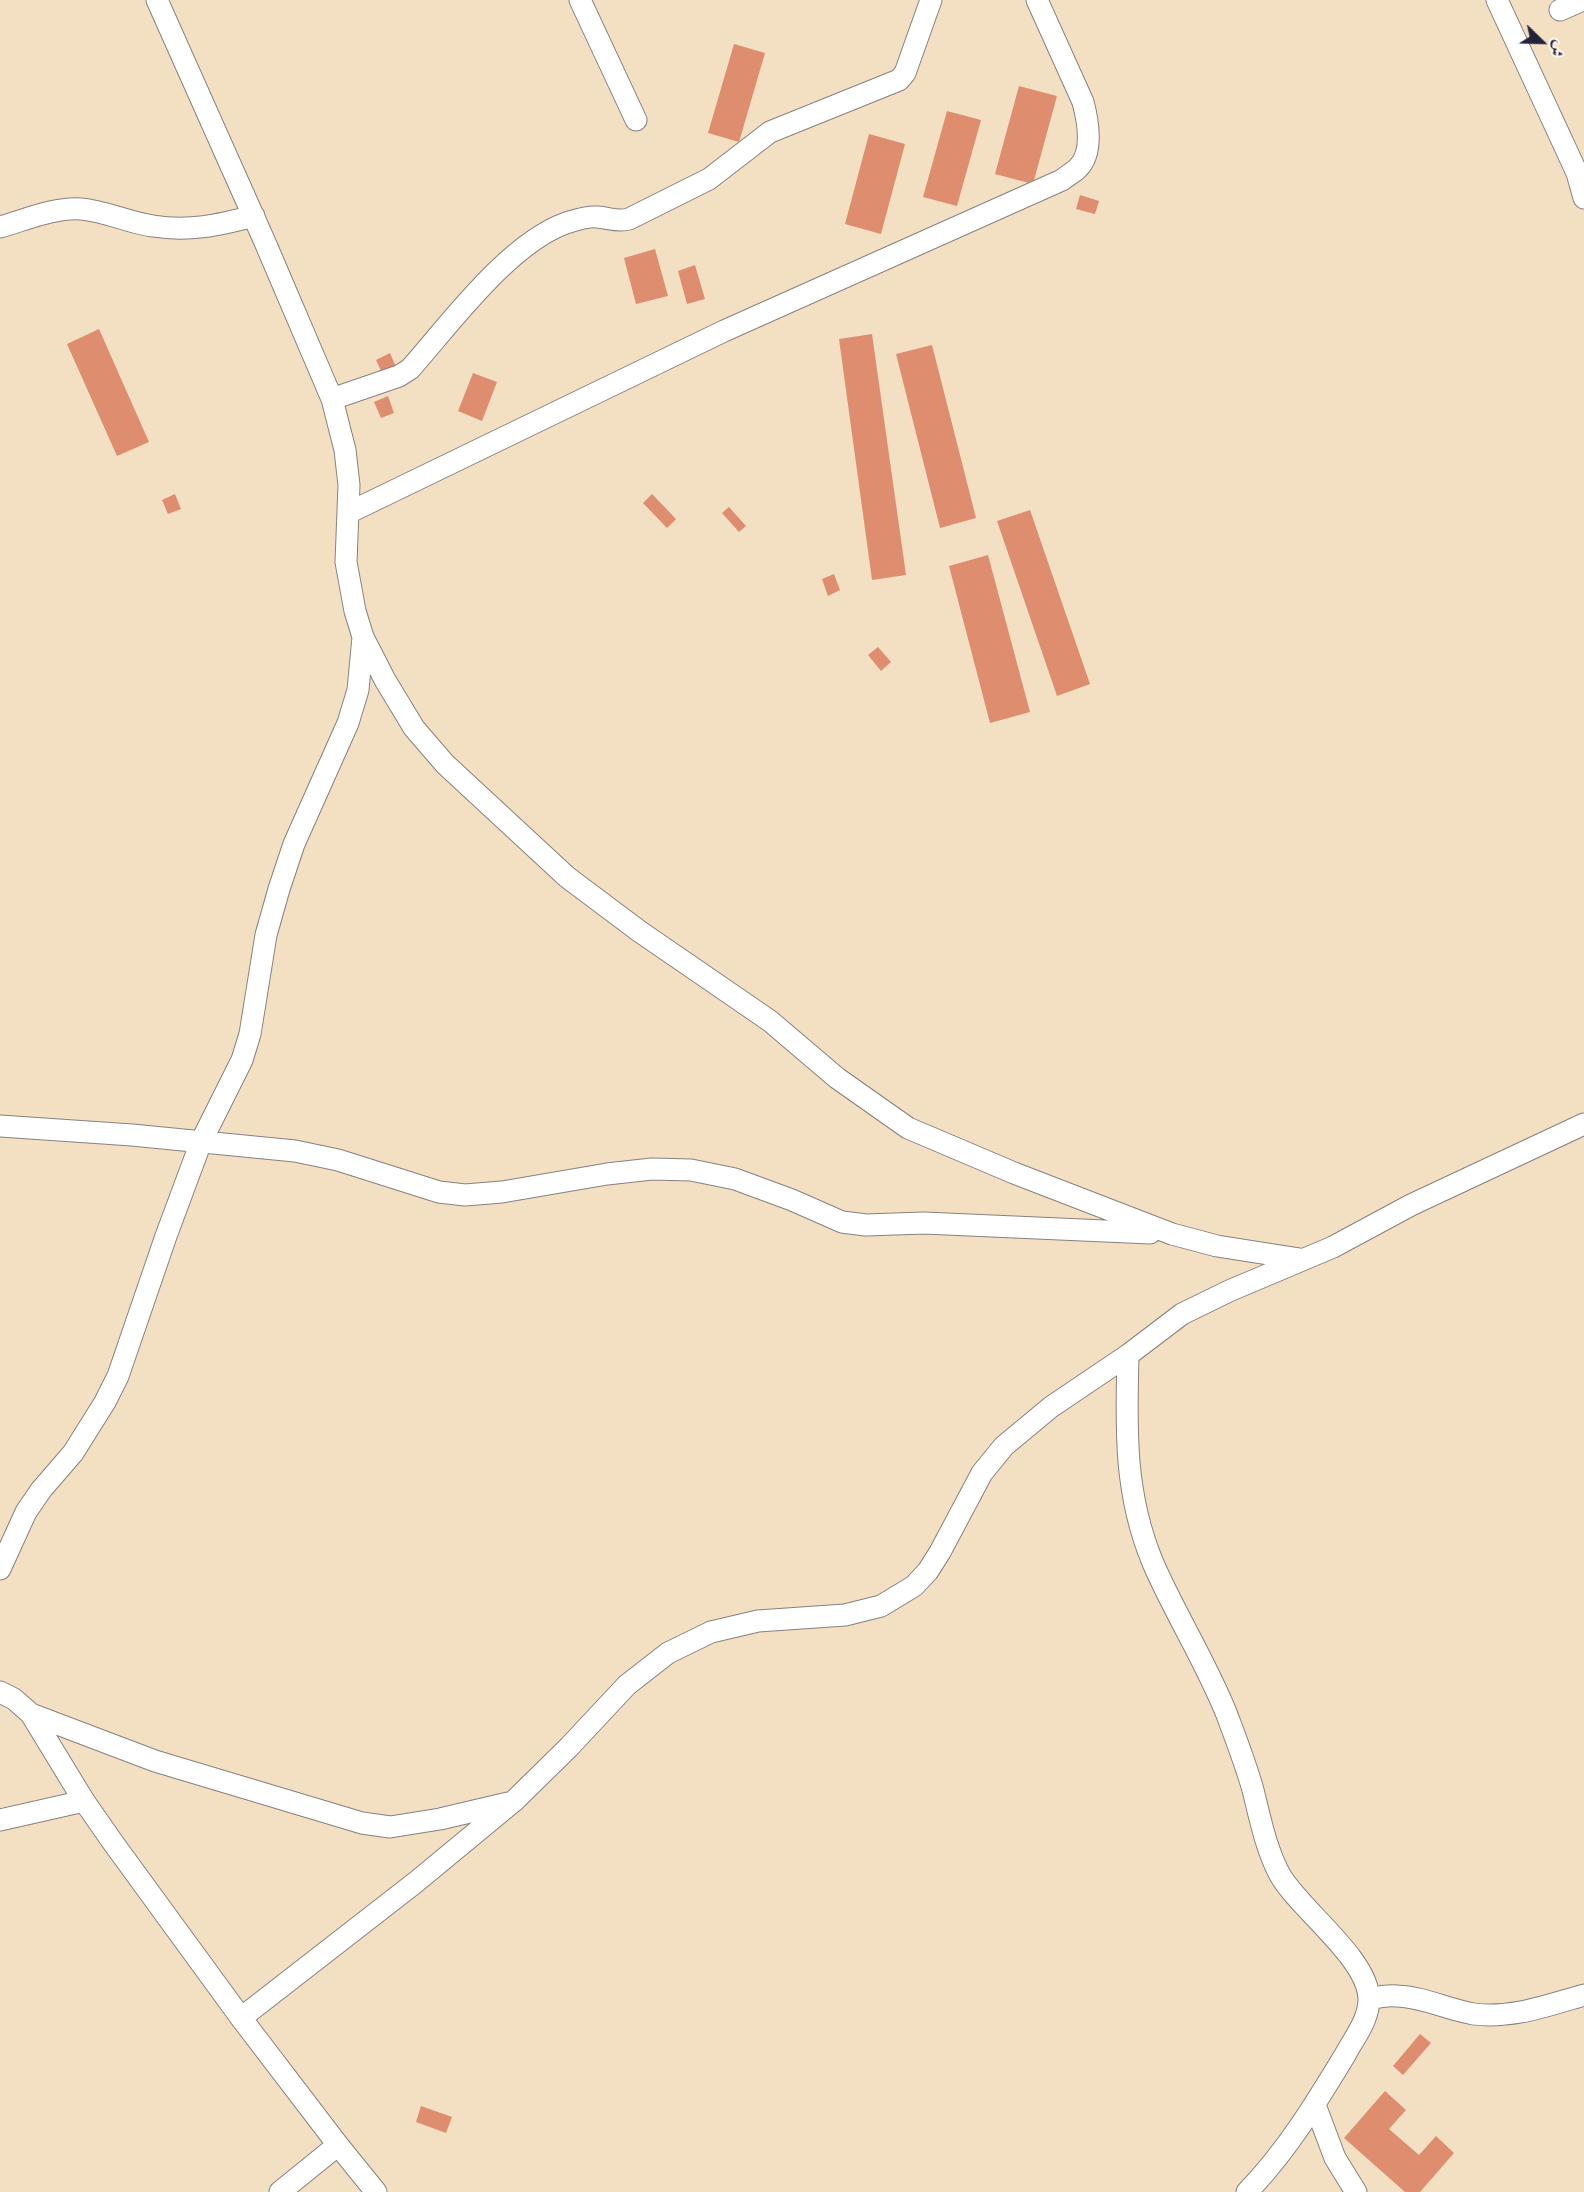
<!DOCTYPE html>
<meta charset="utf-8">
<style>
body{margin:0}
#map{position:relative;width:1584px;height:2192px;overflow:hidden;background:#f3dfc2;font-family:"Libre Caslon Text",Amiri,serif}
canvas{display:block}
.north{position:absolute;left:1512px;top:12px;width:60px;height:60px;-webkit-text-stroke:4px #fbf7ec;paint-order:stroke;rotate:113deg;font-size:16px;font-weight:700;line-height:24px;text-align:center;color:#22223b}
.north::after{content:'';display:block;margin:auto;width:21px;height:27px;background:#22223b;clip-path:polygon(50% 0,100% 100%,50% 72%,0 100%)}
</style>
<div id="map">
<canvas width="1584" height="2192"></canvas>
<div class="north">ش</div>
</div>
<script>
const ctx = document.querySelector('canvas').getContext('2d');
ctx.lineJoin = 'round';
function paint(path, color) { ctx.fillStyle = color; ctx.fill(path, 'evenodd'); }
function trace(path, color, width, dash) { ctx.strokeStyle = color; ctx.lineWidth = width; ctx.lineCap = dash ? 'butt' : 'round'; ctx.setLineDash(dash || []); ctx.stroke(path); }
paint(new Path2D(`
 M734,44L765,53L739,142L708,133Z
 M1019,86L1057,96L1033,184L995,174Z
 M947,111L981,120L957,206L923,197Z
 M869,134L905,144L881,234L845,224Z
 M1080,195L1099,201L1095,214L1076,209Z
 M655,249L668,296L636,304L624,258Z
 M695,265L705,299L687,304L678,271Z
 M99,329L149,442L117,456L67,344Z
 M872,334L906,575L872,580L839,339Z
 M932,345L976,518L940,528L896,354Z
 M390,353L396,367L382,373L376,360Z
 M473,373L497,382L482,421L458,411Z
 M388,396L394,413L381,418L374,402Z
 M175,494L181,509L168,514L162,500Z
 M652,494L676,519L667,528L643,503Z
 M729,507L746,526L739,532L722,513Z
 M1030,510L1090,684L1057,696L997,521Z
 M988,555L1030,712L990,723L949,566Z
 M834,574L840,590L828,596L822,579Z
 M878,647L891,662L881,671L868,655Z
 M1420,2034L1431,2043L1403,2075L1393,2066Z
 M1385,2091L1406,2110L1389,2129L1419,2155L1436,2136L1454,2153L1420,2192H1405L1344,2138Z
 M421,2106L452,2117L446,2133L416,2122Z`), '#de8e6e');
const minor = new Path2D(`
 M157,0L264,240L332,399L345,450L349,485L346,562L355,611L363,637L385,680L414,728L445,764L567,877L639,931L770,1021L837,1078L908,1128L1014,1173L1172,1234L1217,1246L1300,1259
 M580,0L636,120
 M1497,0L1577,173L1584,198
 M1560,10L1583,0
 M0,227C25,220 55,207 81,209C106,211 129,223 153,226C189,232 219,225 254,216
 M332,399L399,376L410,369C450,324 508,244 566,223C576,220 587,216 597,217C609,218 618,222 629,219L709,179L770,132L899,80L905,73L931,0
 M348,513L724,331L1062,180C1067,176 1074,172 1078,168C1094,152 1088,121 1083,102L1037,0
 M0,1126L132,1135L295,1151L338,1160L439,1192L465,1195L502,1192L607,1174L652,1169L691,1170L735,1179L792,1200L842,1222L866,1225L924,1223L1150,1233
 M1128,1355C1126,1428 1124,1494 1153,1563C1175,1614 1206,1662 1227,1715C1236,1739 1246,1765 1253,1790C1260,1818 1266,1849 1280,1875C1300,1910 1368,1958 1369,1999C1369,2020 1354,2038 1345,2055C1316,2103 1286,2152 1247,2192
 M0,1569L26,1512L41,1490L73,1453L105,1402L118,1376L166,1236L201,1142L242,1060L250,1034L266,935L279,889L294,844L348,723L358,690L363,637
 M0,1692L14,1699L31,1714L84,1801L114,1844L241,2018L338,2145L376,2192
 M31,1714L155,1761L362,1823L390,1827L440,1819L508,1803
 M0,1820L84,1801
 M1369,1999C1378,1997 1388,1995 1397,1996C1424,1997 1448,2010 1474,2014C1512,2019 1548,2005 1584,1995
 M241,2018L416,1882L514,1801L569,1747L627,1685L668,1653L711,1632L758,1621L845,1615L881,1606L914,1586L928,1571L940,1552L982,1473L1004,1446L1051,1407L1128,1355L1182,1314L1229,1291L1333,1247L1411,1205L1584,1124
 M1315,2105L1335,2158L1356,2192
 M280,2192L338,2145`);
trace(minor, '#8a807e', 23);
trace(minor, '#fff', 21);
</script>
